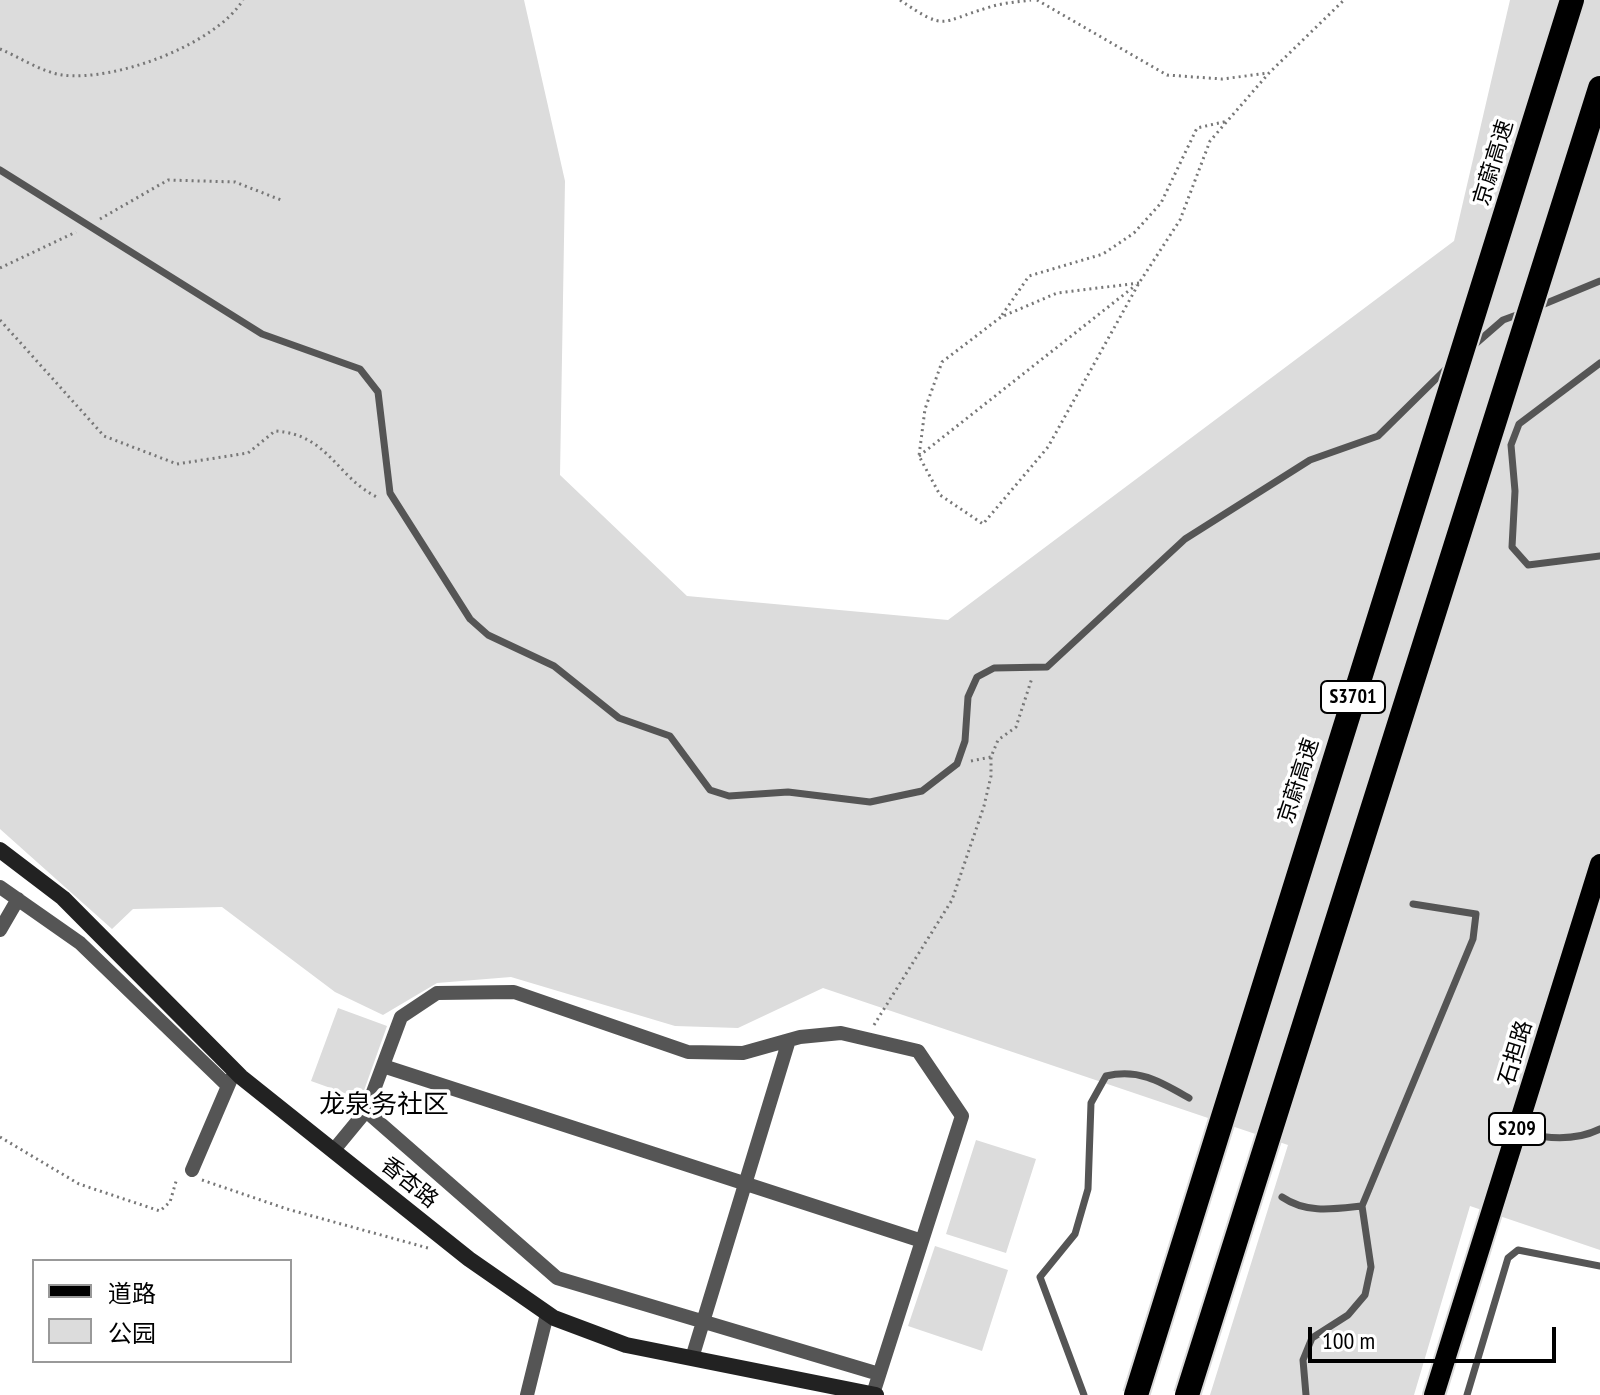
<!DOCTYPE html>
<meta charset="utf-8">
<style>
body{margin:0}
#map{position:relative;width:1600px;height:1395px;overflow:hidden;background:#fff;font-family:"PT Sans Narrow","Noto Sans SC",sans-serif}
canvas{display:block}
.legend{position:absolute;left:32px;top:1259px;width:260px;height:104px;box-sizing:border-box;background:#fff;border:2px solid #999;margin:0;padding:10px 14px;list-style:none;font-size:24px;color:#000}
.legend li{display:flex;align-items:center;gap:16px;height:40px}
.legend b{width:40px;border:2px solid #999}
.scale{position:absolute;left:1308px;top:1327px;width:248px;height:36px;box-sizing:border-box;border:4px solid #000;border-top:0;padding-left:10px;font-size:24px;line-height:28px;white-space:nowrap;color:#000;-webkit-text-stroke:6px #fff;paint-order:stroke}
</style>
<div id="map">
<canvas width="1600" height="1395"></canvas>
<ul class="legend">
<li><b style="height:10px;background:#000"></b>道路</li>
<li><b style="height:22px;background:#dcdcdc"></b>公园</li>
</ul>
<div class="scale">100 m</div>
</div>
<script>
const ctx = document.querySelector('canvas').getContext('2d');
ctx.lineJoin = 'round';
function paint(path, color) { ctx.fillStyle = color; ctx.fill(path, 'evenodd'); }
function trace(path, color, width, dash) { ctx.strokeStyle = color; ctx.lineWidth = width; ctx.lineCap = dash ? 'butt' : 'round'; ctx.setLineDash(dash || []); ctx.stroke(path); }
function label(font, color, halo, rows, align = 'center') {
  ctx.font = font + ' "PT Sans Narrow","Noto Sans SC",sans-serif'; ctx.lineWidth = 7; ctx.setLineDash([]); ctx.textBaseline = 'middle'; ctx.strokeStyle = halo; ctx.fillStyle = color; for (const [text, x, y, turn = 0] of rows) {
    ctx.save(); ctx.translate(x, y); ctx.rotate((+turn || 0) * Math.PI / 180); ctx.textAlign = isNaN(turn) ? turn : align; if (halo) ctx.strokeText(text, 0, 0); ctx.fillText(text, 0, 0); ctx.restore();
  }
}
paint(new Path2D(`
 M0,0H524L565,181L560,475L687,596L948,620L1454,241L1510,0H1600V1250L1470,1206L1414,1395H1210L1288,1145L823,988L738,1028L675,1026L511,977L437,983L383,1015L335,992L222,907L133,909L112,929L0,829Z
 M338,1008L387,1026L361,1099L311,1081Z
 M976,1140L1036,1159L1006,1253L946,1234Z
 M935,1246L1008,1270L982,1351L908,1326Z`), '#dcdcdc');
const primary = new Path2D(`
 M1434,1395L1600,864`);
trace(primary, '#dbdbdb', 24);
trace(new Path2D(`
 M900,0C947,32 939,22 987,8C1001,3 1016,2 1031,0
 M1037,0L1167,75L1222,79L1269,73
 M0,49C19,57 42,72 62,75C114,82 215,45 243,0
 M100,219L168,180L235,182L281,200
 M0,268L76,232
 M1139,283L1057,293L1001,317L942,362L925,409L919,456L940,495L983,524L1048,447L1139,283L1180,220L1210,141L1269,73L1344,0
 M1002,315L1029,276L1103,254L1134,233L1161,203L1197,128L1228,121
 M0,320L104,436L177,464L248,453L275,431C329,434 337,479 379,498
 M919,456L1136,285
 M971,761L991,757
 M874,1025L952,900L984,806L991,776V757L998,740L1016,727L1032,678
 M0,1137L79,1184L160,1211L170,1202L177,1178
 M202,1180L287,1209L428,1248`), '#777', 3, [2, 4]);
trace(new Path2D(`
 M0,170L262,334L360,369L378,392L390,493L470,619L488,635L554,666L619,718L670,736L710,790L729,796L788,792L870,802L922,791L957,764L965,741L968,697L977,677L994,668L1047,667L1185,539L1310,460L1378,436L1448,367
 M1537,307L1600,281
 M1473,346L1503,320L1522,313
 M1600,363L1519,424L1511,445L1515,491L1512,547L1528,565L1600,556
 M1518,1133C1546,1138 1574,1142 1600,1129
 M1282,1197C1307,1214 1334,1209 1362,1206
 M1084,1395L1040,1277L1075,1234L1088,1189L1091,1103L1106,1076C1139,1068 1161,1082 1189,1098
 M1306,1395L1303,1360L1312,1338L1348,1315L1365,1295L1371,1267L1362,1206L1473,939L1476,914L1413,904
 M1467,1395L1508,1258L1518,1250L1600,1266`), '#555', 7);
trace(new Path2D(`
 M0,887L80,943L228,1086
 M0,930L18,899
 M383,1066L922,1241
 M366,1111L557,1278L879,1374
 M333,1151L366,1111L401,1017L437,993L514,992L688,1052L743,1053L800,1037L841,1033L918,1051L962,1116L873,1394
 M192,1170L231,1079
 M692,1358L789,1040
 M527,1395L547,1314`), '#555', 14);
trace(new Path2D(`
 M0,850L63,898L241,1077L469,1259L554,1318L626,1345L876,1395`), '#222', 16);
trace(primary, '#000', 20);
const highwayBridge = new Path2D(`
 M1136,1395L1572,0
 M1187,1395L1600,88`);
trace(highwayBridge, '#dbdbdb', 28, []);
trace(highwayBridge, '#000', 24);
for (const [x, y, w] of [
 [1353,697,64],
 [1517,1129,56]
]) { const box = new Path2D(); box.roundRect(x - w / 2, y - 16, w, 32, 6); ctx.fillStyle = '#fff'; ctx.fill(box); trace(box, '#000', 2); }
label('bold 20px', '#000', null, [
 ["S3701",1353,697],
 ["S209",1517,1129]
]);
label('22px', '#000', '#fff', [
 ["京蔚高速",1494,163,-73],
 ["京蔚高速",1299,781,-72],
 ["石担路",1516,1053,-73],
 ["香杏路",409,1183,39]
]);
label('26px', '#000', '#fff', [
 ["龙泉务社区",384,1106]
]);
</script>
